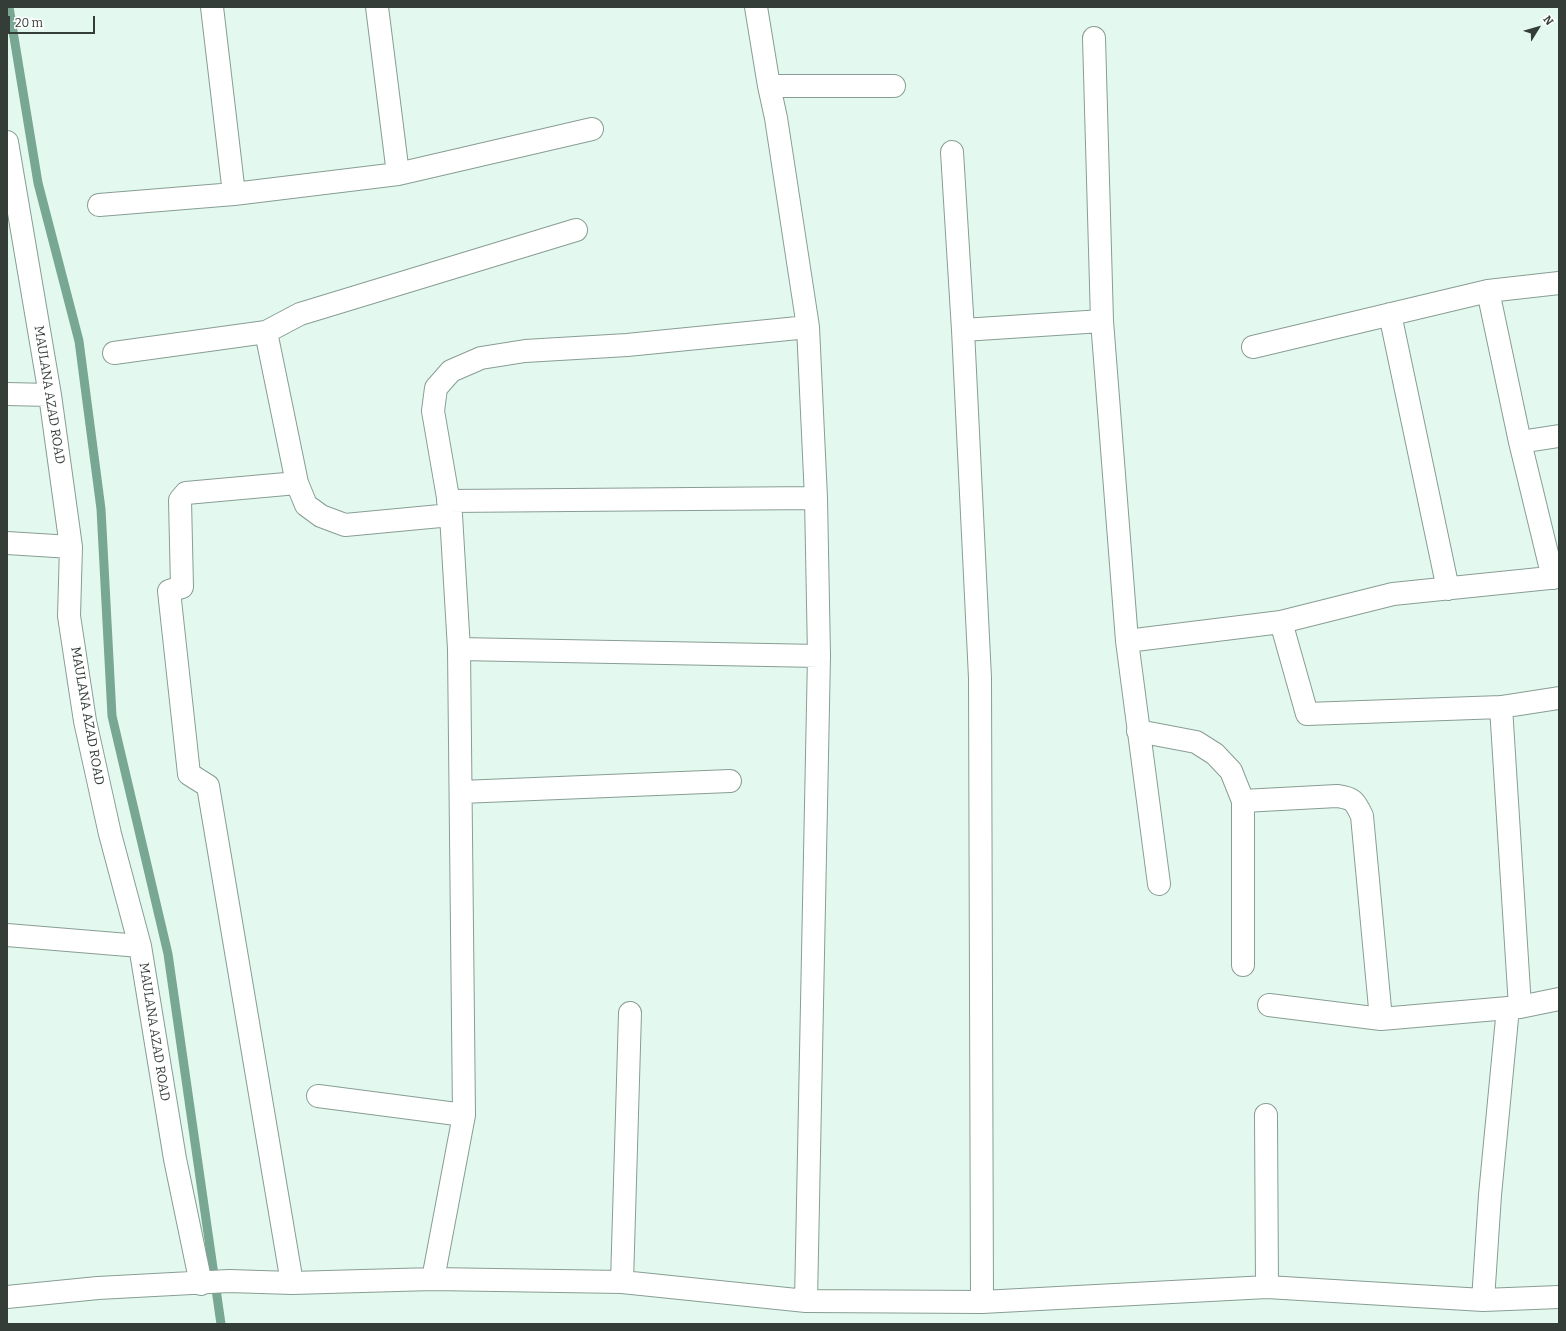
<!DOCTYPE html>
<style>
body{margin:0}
#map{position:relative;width:1566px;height:1331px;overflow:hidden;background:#e3f9ef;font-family:Bitter,serif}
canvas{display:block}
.frame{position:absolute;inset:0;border:8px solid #353d39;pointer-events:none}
.north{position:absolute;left:1518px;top:8px;width:40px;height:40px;-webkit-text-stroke:3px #fff;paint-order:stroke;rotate:53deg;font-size:11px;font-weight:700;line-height:16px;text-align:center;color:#353d39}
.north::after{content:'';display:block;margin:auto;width:14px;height:18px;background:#353d39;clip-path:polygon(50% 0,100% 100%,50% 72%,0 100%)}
.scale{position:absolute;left:8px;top:16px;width:87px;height:18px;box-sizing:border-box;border:2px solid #353d39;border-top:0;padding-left:5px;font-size:12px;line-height:14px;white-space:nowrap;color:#353d39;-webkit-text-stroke:3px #fff;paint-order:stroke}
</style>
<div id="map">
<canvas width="1566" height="1331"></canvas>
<div class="frame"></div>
<div class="north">N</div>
<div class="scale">20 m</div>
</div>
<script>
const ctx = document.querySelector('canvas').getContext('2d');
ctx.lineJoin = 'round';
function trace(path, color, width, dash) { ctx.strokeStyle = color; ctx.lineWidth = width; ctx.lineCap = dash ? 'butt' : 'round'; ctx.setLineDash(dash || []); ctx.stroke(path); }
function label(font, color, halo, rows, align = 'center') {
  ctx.font = font + ' Bitter,serif'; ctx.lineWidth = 4; ctx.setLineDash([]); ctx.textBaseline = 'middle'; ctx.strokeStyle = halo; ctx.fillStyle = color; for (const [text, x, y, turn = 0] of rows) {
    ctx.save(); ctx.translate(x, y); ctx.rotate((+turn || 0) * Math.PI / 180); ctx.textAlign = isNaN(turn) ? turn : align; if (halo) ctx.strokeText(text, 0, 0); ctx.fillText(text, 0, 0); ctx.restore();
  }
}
trace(new Path2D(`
 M9,7L38,183L79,341L101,509L112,716L168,954L221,1324`), '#78a793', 9);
const minor = new Path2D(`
 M212,7L234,194
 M377,7L398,174
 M756,7L769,86
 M1094,38L1102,321L1127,641L1159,884
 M7,142L50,395L71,547L69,616L85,721L110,834L140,946L175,1159L201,1284
 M952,152L963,330
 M99,205L234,194L398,174L592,129
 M1488,291L1520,442L1553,578
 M1390,314L1448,589
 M808,327L776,118L769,86H894
 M266,332L297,483L306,505L321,516L345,525L451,515
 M1253,347L1488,291L1559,283
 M114,353L266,332L300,314L576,230
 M7,394L50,395
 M1520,442L1559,436
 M448,501L816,498
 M7,543L71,547
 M1281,622L1307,714L1501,707L1559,698
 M1127,641L1281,622L1393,594L1559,577
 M459,649L819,656
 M1501,707L1520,1007
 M1138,731L1196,742L1215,754L1231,771L1243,801V965
 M461,792L730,781
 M1243,801L1337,796C1353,798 1355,801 1362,816L1381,1019
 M7,935L140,946
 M1269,1005L1381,1019L1508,1008L1490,1195L1483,1300
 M1508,1008L1520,1007L1559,999
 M318,1096L464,1115
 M1266,1115L1267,1287
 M433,1279L622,1282L806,1301L982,1302L1267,1287L1483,1300L1559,1297
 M622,1282L630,1013
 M292,1283L208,786L189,774L169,591L182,587L180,500L186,493L297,483
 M7,1297L98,1288L229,1281L292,1283L433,1279L464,1115L459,649L451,515L433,411L436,388L451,371L481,358L525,351L627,345L808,327L816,498L819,656L806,1301
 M982,1302L980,678L963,330L1102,321`);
trace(minor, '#889d93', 24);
trace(minor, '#fff', 22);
label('13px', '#353d39', '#fff', [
 ["MAULANA AZAD ROAD",49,395,81],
 ["MAULANA AZAD ROAD",87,716,80],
 ["MAULANA AZAD ROAD",154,1032,81]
]);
</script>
